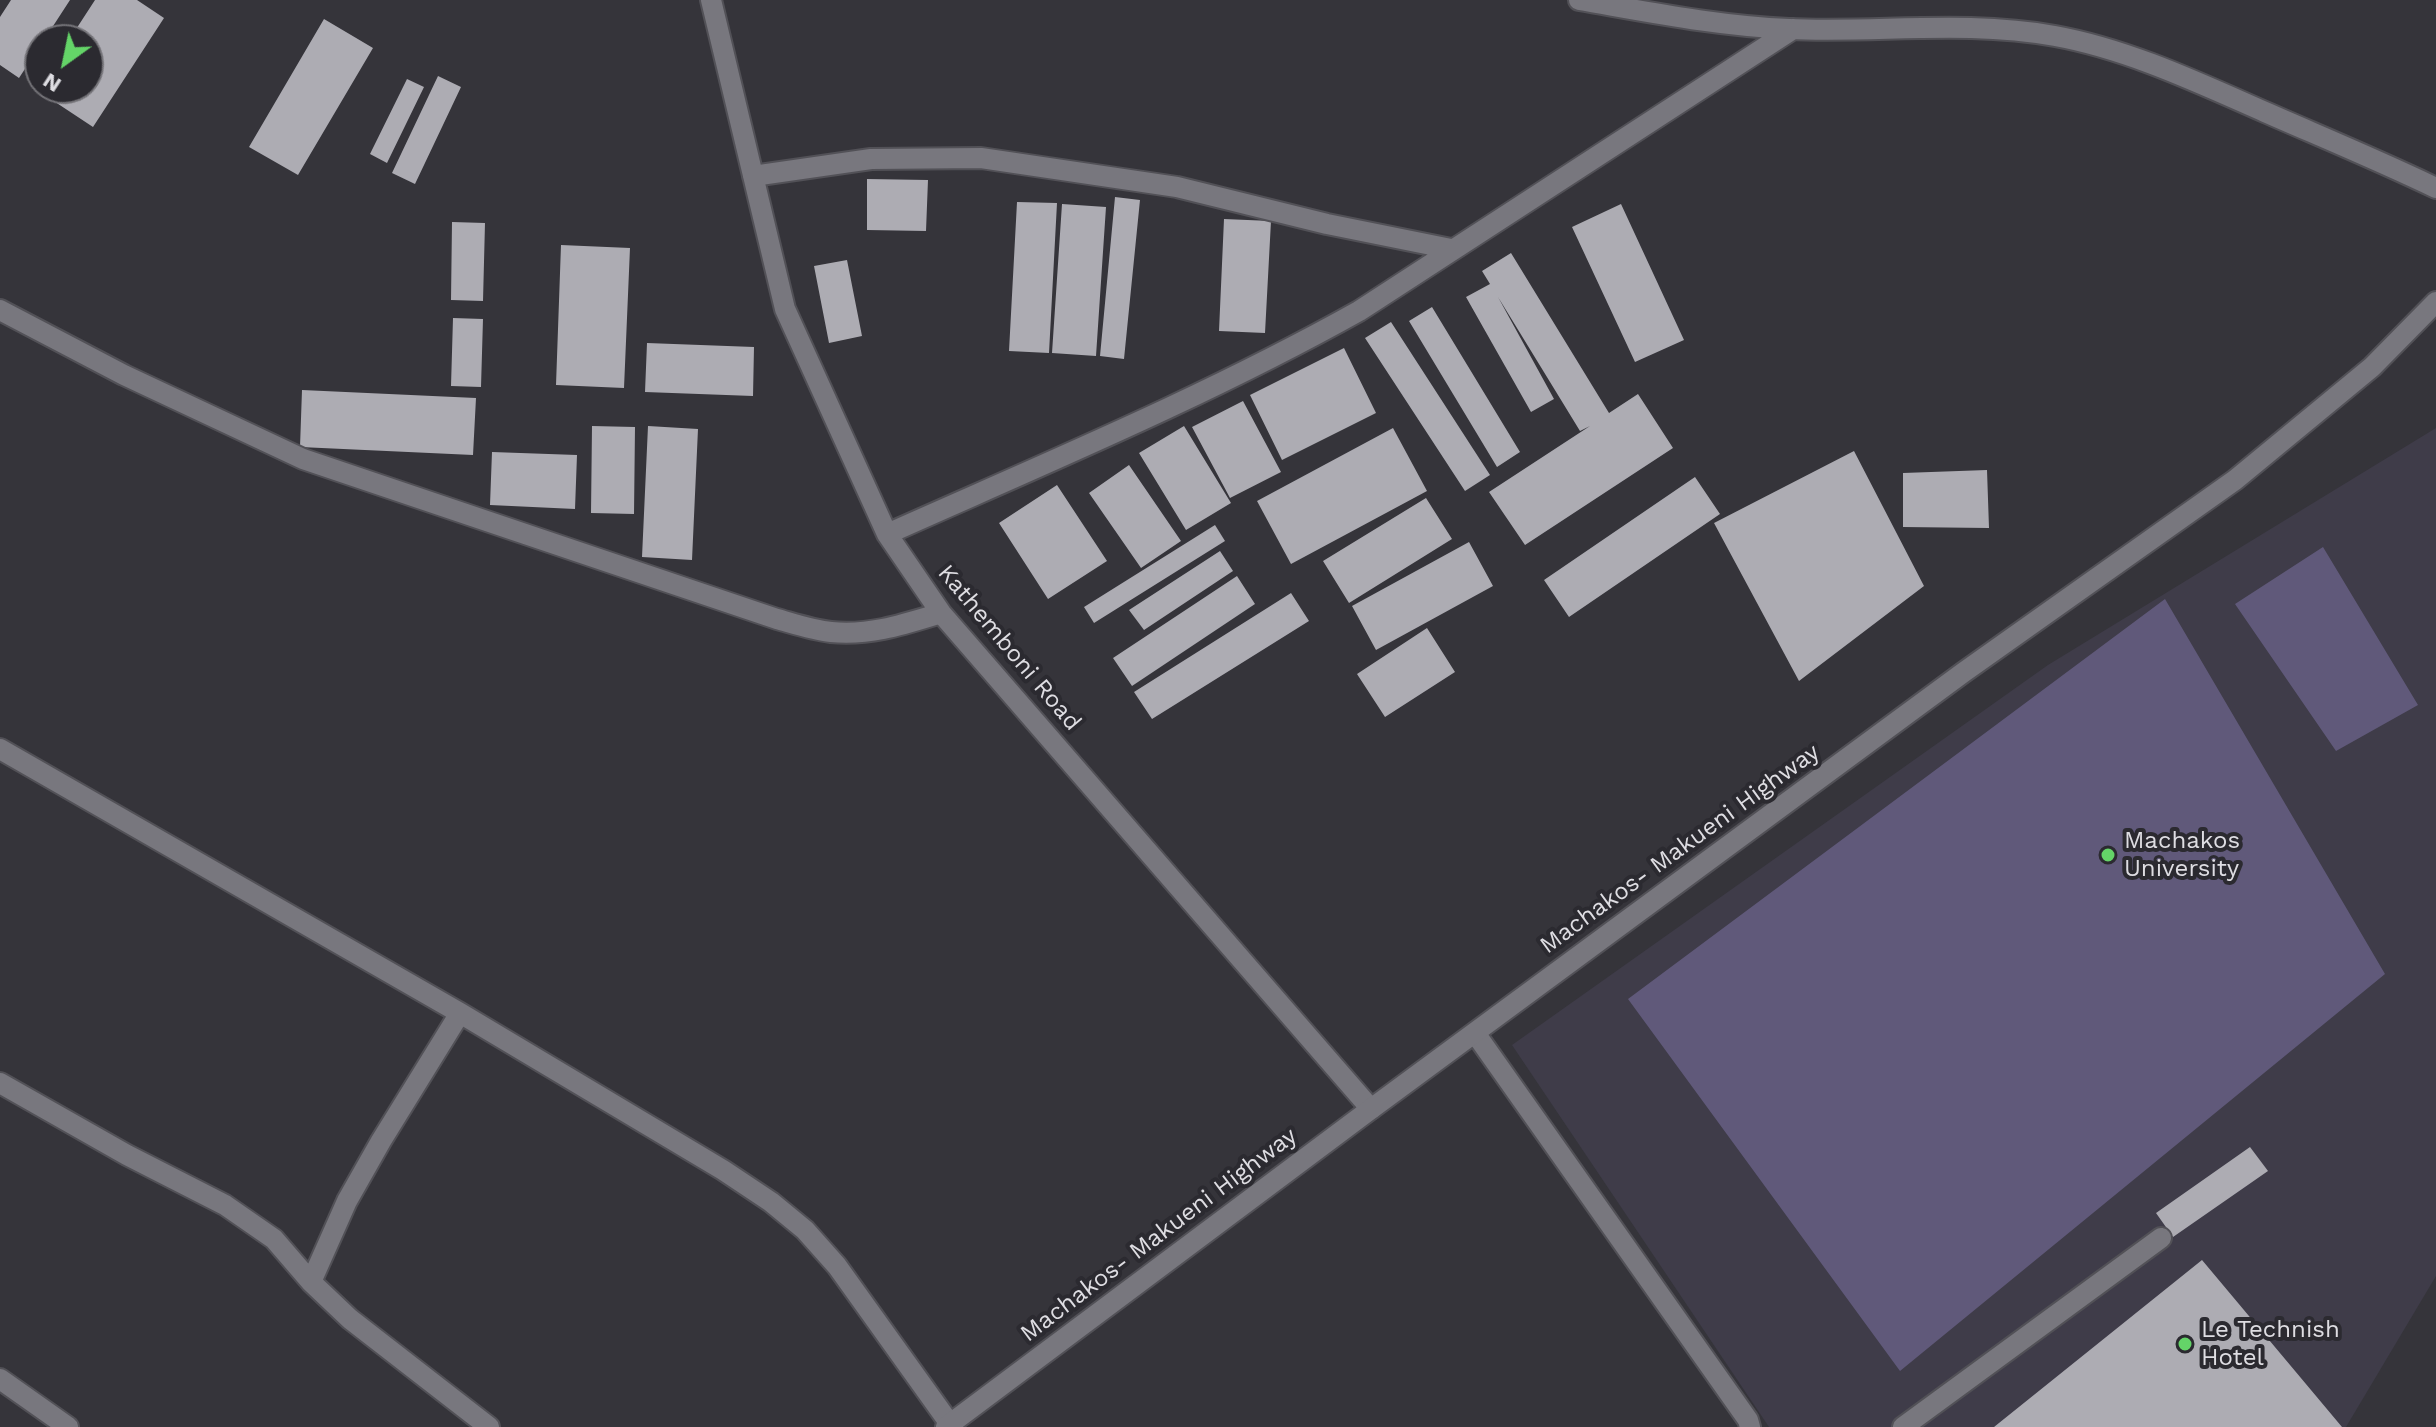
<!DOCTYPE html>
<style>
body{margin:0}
#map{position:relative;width:2436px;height:1427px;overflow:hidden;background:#35343a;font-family:"Work Sans",sans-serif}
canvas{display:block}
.north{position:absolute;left:24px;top:24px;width:80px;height:80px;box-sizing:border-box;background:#2b2a30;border:2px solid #737277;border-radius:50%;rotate:213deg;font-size:22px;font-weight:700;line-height:32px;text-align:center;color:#dedde2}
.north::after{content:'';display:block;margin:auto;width:28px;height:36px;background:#64d468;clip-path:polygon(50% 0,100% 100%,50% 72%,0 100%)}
</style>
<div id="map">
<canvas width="2436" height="1427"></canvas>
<div class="north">N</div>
</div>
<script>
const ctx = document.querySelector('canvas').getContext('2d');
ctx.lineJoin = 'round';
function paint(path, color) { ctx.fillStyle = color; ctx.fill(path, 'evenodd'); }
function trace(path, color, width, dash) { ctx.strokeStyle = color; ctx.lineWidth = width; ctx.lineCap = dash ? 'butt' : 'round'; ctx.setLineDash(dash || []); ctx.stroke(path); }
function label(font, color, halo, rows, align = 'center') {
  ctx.font = font + ' "Work Sans",sans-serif'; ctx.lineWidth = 8; ctx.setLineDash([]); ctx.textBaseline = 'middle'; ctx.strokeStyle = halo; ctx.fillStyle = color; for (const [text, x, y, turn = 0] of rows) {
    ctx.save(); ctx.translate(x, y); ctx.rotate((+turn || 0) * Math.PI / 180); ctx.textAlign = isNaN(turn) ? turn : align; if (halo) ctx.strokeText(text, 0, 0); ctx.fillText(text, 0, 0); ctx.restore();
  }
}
paint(new Path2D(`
 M2436,428V1276L2346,1427H1769L1512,1045L2048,665Z`), '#3f3c49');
paint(new Path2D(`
 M2323,547L2418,705L2336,751L2235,604Z
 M2165,599L2385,974L1900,1371L1628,999Z`), '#60597a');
paint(new Path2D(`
 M11,0H70L44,40H40V46L19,78L0,65V17Z
 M95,0H137L164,18L93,127L34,88L40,84V88H88V40H69Z
 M324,19L373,48L298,175L249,147Z
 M438,76L461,87L415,184L392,173Z
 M407,79L424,87L387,163L370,154Z
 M867,179L928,180L926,231L867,230Z
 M1115,197L1140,200L1124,359L1100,356Z
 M1017,202L1057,203L1049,353L1009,351Z
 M1062,204L1106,207L1096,356L1052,353Z
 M1621,204L1684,340L1635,362L1572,227Z
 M1224,219L1271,221L1265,333L1219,331Z
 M452,222L485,223L483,301L451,300Z
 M561,245L630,248L624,388L556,385Z
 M1511,253L1609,413L1638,394L1673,448L1525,545L1489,492L1590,426L1580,431L1498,297L1554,399L1531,412L1466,297L1490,284L1482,271Z
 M847,260L862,336L829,343L814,266Z
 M1432,307L1520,452L1497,467L1409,321Z
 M453,318L483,319L481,387L451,386Z
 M1391,322L1490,475L1465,491L1365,338Z
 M647,343L754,347L753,396L645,392Z
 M1344,348L1376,413L1282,460L1250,395Z
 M302,390L476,398L473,455L300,447Z
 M1243,401L1281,472L1230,498L1192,427Z
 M592,426L635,427L634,514L591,513Z
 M648,426L698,429L692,560L642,557Z
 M1184,426L1231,503L1186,530L1139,453Z
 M1393,428L1427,491L1291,564L1257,501Z
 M1854,451L1924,586L1799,681L1714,523Z
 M492,452L577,455L575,509L490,505Z
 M1129,465L1181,541L1141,568L1089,493Z
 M1987,470L1989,528L1903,527V473Z
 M1695,477L1720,514L1569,617L1544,580Z
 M1057,485L1107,561L1048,599L999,523Z
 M1426,498L1452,539L1349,603L1323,561Z
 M1215,525L1225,541L1094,623L1084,607Z
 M1469,542L1493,586L1376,650L1352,606Z
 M1220,551L1233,571L1144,630L1129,610Z
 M1237,576L1255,604L1132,686L1113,658Z
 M1291,593L1309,621L1152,719L1134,692Z
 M1427,628L1455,672L1385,717L1357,674Z
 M2250,1147L2268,1171L2173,1237L2156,1213Z
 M2202,1260L2342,1427H1994Z`), '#adacb3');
const minor = new Path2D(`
 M711,0L785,309L887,534L941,613L1371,1109
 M1579,0C1649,12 1718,26 1789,29C1878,33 1966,20 2055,36C2127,49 2197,82 2265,112C2322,137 2380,161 2436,188
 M753,176L871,159L981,158L1177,187L1327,224L1451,249
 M0,310L124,375L303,459L777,619C795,624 813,630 831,632C870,636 905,624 941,613
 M887,534C1046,463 1207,396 1359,311L1793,29
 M0,749L460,1013L723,1170L771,1202L805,1230L837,1266L950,1424
 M1475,1033L1748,1420L1750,1427
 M0,1083L127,1155L225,1205L274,1239L311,1282L350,1319L489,1427
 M311,1282L347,1201L381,1141L460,1013
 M0,1379L68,1427
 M1903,1427L2161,1238`);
const secondary = new Path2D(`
 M946,1427L1371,1109L1964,672L2235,480L2372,367L2436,302`);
trace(minor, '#525157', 24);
trace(secondary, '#525157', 24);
trace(minor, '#78777e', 20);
trace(secondary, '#78777e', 20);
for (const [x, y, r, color] of [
 [2108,855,8,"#64d468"],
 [2185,1344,8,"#64d468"]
]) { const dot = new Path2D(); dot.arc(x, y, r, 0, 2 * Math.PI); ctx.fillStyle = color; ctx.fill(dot); trace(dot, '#2b2a30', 3); }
label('24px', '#dedde2', '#2b2a30', [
 ["Kathemboni Road",1009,648,50],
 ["Machakos- Makueni Highway",1680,849,-36],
 ["Machakos- Makueni Highway",1159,1235,-37]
]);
label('24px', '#dedde2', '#2b2a30', [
 ["Machakos",2124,841],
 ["University",2124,869],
 ["Le Technish",2201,1330],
 ["Hotel",2201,1358]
], 'left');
</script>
